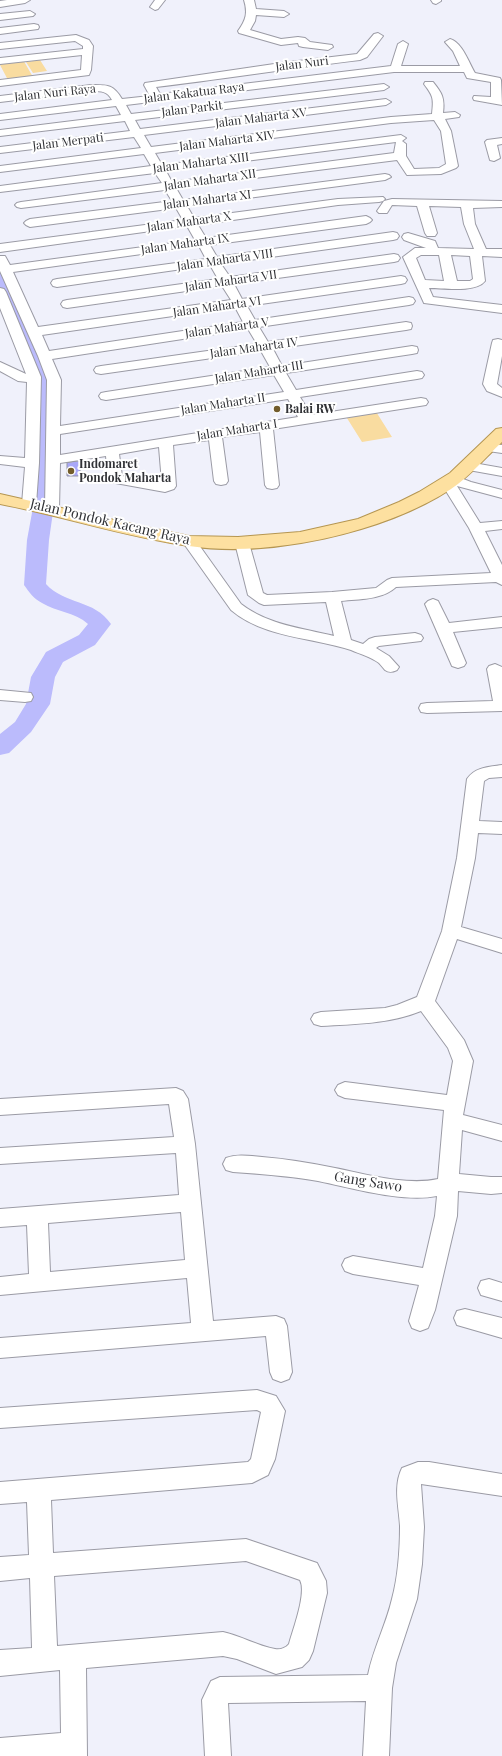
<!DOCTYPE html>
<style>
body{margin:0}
canvas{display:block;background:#f0f1fb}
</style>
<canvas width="502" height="1756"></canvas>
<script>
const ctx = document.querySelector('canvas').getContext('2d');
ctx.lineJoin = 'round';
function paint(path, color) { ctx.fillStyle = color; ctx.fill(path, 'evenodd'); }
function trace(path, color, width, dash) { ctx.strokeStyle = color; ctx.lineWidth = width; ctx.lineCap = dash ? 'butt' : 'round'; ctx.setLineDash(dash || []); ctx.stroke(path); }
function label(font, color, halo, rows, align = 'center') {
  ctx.font = font + ' "Playfair Display",serif'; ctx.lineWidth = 4; ctx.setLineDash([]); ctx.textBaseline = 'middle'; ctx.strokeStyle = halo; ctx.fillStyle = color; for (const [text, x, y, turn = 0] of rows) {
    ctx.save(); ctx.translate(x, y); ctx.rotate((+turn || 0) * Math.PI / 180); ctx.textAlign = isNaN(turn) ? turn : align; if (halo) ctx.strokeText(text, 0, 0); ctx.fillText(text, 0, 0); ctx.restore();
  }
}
paint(new Path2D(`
 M22,58L33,77L8,80L0,65V61Z
 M40,60L47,71L33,73L26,62Z
 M375,410L392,437L362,442L345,415Z`), '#f9dca0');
paint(new Path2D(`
 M0,266L6,267L9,271L56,378V491L49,540L46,584C65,605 94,599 111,624L95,645L63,662L55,677L50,704L31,732L9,753L0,755V734L15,722L26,704L31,677L46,652L79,635L88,624C75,612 57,612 42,603C34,599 29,592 24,585L27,540L36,491V378L0,292Z`), '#bbbbfc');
const building = new Path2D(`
 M80,461V476H67V463Z`);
paint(building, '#a9a8f8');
trace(building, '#9697a1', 1);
const minor = new Path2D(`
 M7,0H30L25,3L0,7V1Z
 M155,0H165L158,9L155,10L150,7Z
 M244,0H254L256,9L284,11L289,14L284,17L256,15L255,21L250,30L281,39L298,37L305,38L310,42L332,45L333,47L328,50L303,47L299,46L298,43L281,45L239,33L238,31C246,20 248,13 244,0Z
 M431,0H441V1L436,4L433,3Z
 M30,11L35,14L33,16L0,20V14Z
 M34,24L38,25L39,27L38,29L0,34V28Z
 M378,33L383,36L367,57L360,60C292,68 224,79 156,87L160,94L391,66L398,44L403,41L408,44L401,66H460L453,51L445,42L450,39C462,42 469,63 475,73L500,78L501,80L502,105L474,100L473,98L474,96L491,97V82L467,78L464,72H394L126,105L131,114L384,84L389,87L384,90L135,120L140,129L386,99L391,102L386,105L144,135L151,147L391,117L432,114C434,98 433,96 424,84L425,82H433C442,93 445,98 443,113L455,112L460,115L459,117L445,119L451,131L458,166L456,168L441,174L407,175L397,160L176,188L183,200L385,174L389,175L391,177L385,180L187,206L194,218L338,199L383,197L385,199L383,201L379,202L338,205L198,225L206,238L366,216L370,218L372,220L370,222L366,224L210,245L217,257L393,232L397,233L399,236L397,239L393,240L221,264L230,277L394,254L398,255L400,258L398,261L394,262L234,284L242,299L401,276L405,277L407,280L405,283L401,284L247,306L255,320L409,297L413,298L415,301L413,304L409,305L259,327L268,342L406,322L411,323L412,326L411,329L406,330L273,349L282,366L412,346L417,347L418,350L417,353L412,354L286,373L296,390L417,371L422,372L424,375L422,378L417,379L300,397L311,415L421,398L426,399L428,402L426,405L273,429L279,485L277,488L272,489L267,488L265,485L260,432L222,437L228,481L226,484L221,485L216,484L214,481L209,440L173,445L176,486L174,489L165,492L110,482L108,479L106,456L60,463L59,509L57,512L52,513L47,512L45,509L47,380L38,356L0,271V256H5L10,265L195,240L187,226L0,252V244L183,220L176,208L30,227L26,225L24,223L26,221L30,219L172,201L165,190L21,208L17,207L15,205L17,203L21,202L162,183L155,173L0,192V186L151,166L144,154L0,172V166L141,148L134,137L0,153V147L130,131L125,121L0,136V130L121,115L116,106L0,120V114L112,100C107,91 102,91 91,91L0,102V96L91,85C107,85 113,84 122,99L150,96L144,85L145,83L281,63L357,54L374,34ZM434,120L441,131L446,164L439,168L414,169L406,156V144L402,141L406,138L401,135L162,165L155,153L391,123ZM396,142L394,153L172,182L166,171ZM199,246L206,259L57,279L53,280L51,283L53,286L57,287L210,265L218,279L67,300L63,301L61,304L63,307L67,308L222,286L231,300L38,327L13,272ZM235,307L243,322L49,351L42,335ZM248,329L257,344L101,366L96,367L94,370L96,373L101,374L261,351L270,367L106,392L101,393L99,396L101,399L106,400L274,375L284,392L60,426L61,380L52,359ZM288,399L298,417L60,455V434ZM159,447L162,483L122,476L119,454Z
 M76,35L89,40L93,46L91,70L89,75L0,86V80L81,70L82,55L0,64V58L83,49V46L75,41L0,49V43Z
 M502,138V144L497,145L500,158L494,161L490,160L485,142L487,140Z
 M392,199L502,201V207L473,208L475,224L486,249H502V257L482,256L485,281C476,293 443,288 429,288L433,297L502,305V313L424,303L403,257L415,248H426L404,240L402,237L404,234L408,233L435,241L438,248L474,249L464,224L461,207L429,206L437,233L435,236H427L425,233L417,206L392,205L387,213H379L377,211L384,201ZM421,255H439L444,281L425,280L416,258ZM451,255L470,256L473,279L470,281H457Z
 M0,288L4,289L6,292L41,377L39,463L36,504L34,507L29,508L24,507L22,504L25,467L0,464V456L25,458L27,382L18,381L0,371V362L26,374L0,308Z
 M498,339L502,340V356L497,384L502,388V397L487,391L483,384L492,343L493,340Z
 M486,443L502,445V453L481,450L479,447L481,444Z
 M468,462L502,468V476L463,469L461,466L463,463Z
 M453,475L471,482L502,490V498L457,486L480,523L502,521V529L485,531L502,565V585L496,582L396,587C382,600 359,599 341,601L351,640L363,644L369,639L375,637L415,633L421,635L423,638L421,641L379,646L376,648L389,656L399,667L397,670C393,672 389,673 385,670C383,668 381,665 379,663C371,657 360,654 351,650C311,637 264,638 231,610L182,541L184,538L189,537L194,538L241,604C268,625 302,628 334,636L326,602L264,605L259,603L248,595L235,543L237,540L242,539L247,540L249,543L263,593L267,595L332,592L376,588L387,580L392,578L491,573L469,528L441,483L448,476Z
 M433,599L438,601L449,623L502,617V627L453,632L466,663L464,666L458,668L452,666L425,604L428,601Z
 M495,664L502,667V711L427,713L421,712L419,708L421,704L427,703L493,701L487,669L489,666Z
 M0,690L31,693L33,697L31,701L25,702L0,700Z
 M502,765V777L489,778L484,781L479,821L502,822V834L478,833L475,858L461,927L502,939V953L457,939L435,1001L464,1040L473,1061L463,1115L502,1125V1141L462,1130L459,1174L491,1177H502V1193L491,1194L458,1191L457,1216L435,1310L428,1328L420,1331L412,1328L409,1321L419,1285L353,1274L345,1271L342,1265L345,1259L353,1256L423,1268L435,1216L437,1196C403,1203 352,1188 318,1181C290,1176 262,1174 233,1172L226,1170L223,1164L226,1158C237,1154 250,1156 262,1157C287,1159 311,1163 335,1168C365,1174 407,1186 438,1179L444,1110L345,1098L338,1095L335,1090L338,1085L345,1082L447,1095L453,1061L448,1048L421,1011C389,1024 355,1024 321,1026L314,1024L311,1019L314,1014L321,1012L385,1008L397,1005L417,997L442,931L457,858L467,779C475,767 489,767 502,765Z
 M176,1088L183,1091L188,1099L195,1144L213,1321L276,1316L284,1319L287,1326L292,1372L289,1379L281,1382L273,1379L270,1372L266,1336L0,1358V1338L191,1323L187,1278L0,1295V1277L29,1274L27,1225L0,1227V1209L179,1195L176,1153L0,1164V1148L174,1137L169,1104L0,1115V1099ZM181,1212L185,1260L50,1272L48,1223Z
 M489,1279L502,1283V1301L481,1295L478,1288L481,1281Z
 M465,1309L502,1318V1338L457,1325L454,1318L457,1311Z
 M257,1390L276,1396L285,1411L275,1459L268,1475L252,1483L51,1500L53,1553L246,1539L317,1563L326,1581L327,1593L313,1651L309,1660L302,1667L276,1674L237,1659L223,1656L86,1668L87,1756H0V1738L61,1733L60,1670L0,1676V1650L32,1648L30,1578L0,1581V1557L29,1555L27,1502L0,1504V1482L248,1462L251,1459L261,1412L257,1410L0,1428V1408ZM246,1561L300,1580C307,1593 293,1629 289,1644C286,1648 280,1650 275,1649C258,1646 241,1636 223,1632L57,1646L54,1576Z
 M418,1462H429L502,1474V1496L421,1484L424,1527L422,1564L417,1599L396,1663L392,1688L389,1756H363L366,1701L228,1703L231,1756H205L202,1700L211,1681L220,1677L368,1675C373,1649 386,1625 392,1599C398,1577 400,1549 400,1526C399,1507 393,1486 402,1468Z`);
const major = new Path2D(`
 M502,428V442C485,458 470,476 451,489C384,533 268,558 189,546C125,537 63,516 0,504V494L141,526L189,536L238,537L300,532L358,519L399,502L419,492L450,473L496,429Z`);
trace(minor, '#9b9ba5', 2);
trace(major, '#b59652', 2);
paint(minor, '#fff');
paint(major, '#fde0a0');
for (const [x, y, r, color] of [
 [277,409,4,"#725c2c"],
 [71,471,4,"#725c2c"]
]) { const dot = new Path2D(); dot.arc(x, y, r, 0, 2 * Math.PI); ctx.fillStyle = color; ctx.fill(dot); trace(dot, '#fff', 1.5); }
label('12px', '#313236', '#fff', [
 ["Jalan Nuri",302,64,-7],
 ["Jalan Nuri Raya",55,93,-6],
 ["Jalan Kakatua Raya",194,93,-7],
 ["Jalan Parkit",192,109,-7],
 ["Jalan Maharta XV",261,118,-7],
 ["Jalan Maharta XIV",227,141,-7],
 ["Jalan Merpati",68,142,-7],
 ["Jalan Maharta XIII",201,163,-7],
 ["Jalan Maharta XII",210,180,-8],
 ["Jalan Maharta XI",207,200,-7],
 ["Jalan Maharta X",189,222,-8],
 ["Jalan Maharta IX",185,244,-8],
 ["Jalan Maharta VIII",225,260,-8],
 ["Jalan Maharta VII",231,281,-8],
 ["Jalan Maharta VI",217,307,-8],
 ["Jalan Maharta V",227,328,-8],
 ["Jalan Maharta IV",254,348,-8],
 ["Jalan Maharta III",259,372,-9],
 ["Jalan Maharta II",223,404,-9],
 ["Jalan Maharta I",237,430,-9]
]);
label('bold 12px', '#313236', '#fff', [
 ["Balai RW",285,409],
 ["Indomaret",79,464],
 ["Pondok Maharta",79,478]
], 'left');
label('14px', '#313236', '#fff', [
 ["Jalan Pondok Kacang Raya",110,522,13],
 ["Gang Sawo",368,1182,9]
]);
</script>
